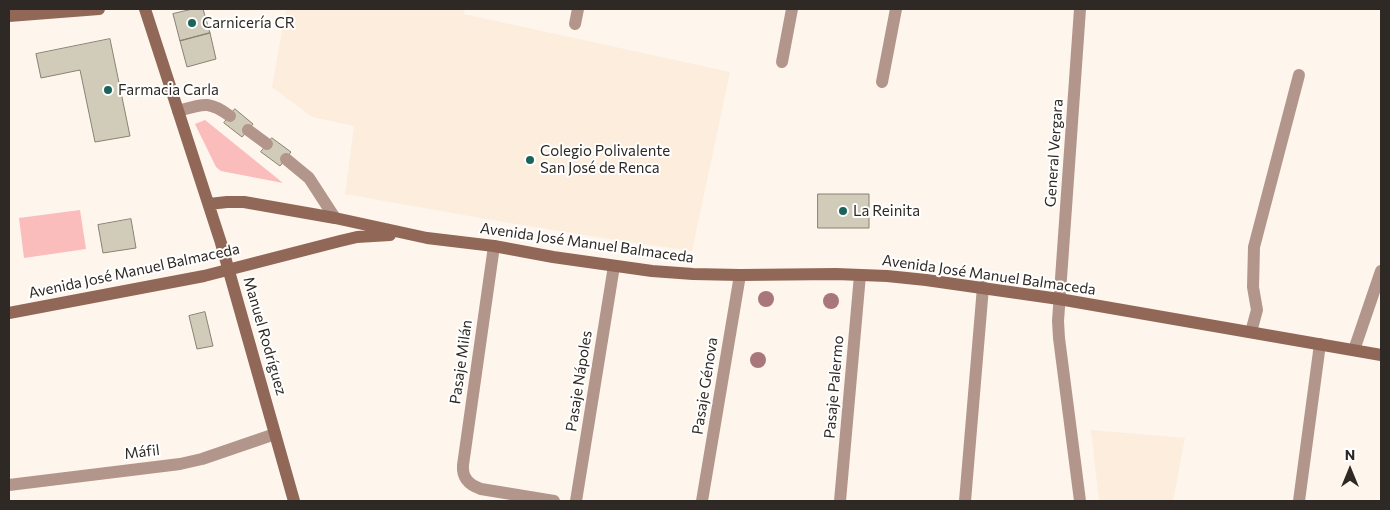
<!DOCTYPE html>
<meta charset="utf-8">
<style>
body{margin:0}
#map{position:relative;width:1390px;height:510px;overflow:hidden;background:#fef5ed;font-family:Commissioner,sans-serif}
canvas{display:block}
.frame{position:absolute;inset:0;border:10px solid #2e2924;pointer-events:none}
.north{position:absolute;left:1325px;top:445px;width:50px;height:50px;-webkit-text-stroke:4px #fff;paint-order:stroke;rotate:0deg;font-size:14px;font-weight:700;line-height:20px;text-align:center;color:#2e2924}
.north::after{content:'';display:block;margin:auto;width:18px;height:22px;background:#2e2924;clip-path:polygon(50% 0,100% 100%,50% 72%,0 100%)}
</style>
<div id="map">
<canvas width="1390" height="510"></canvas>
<div class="frame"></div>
<div class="north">N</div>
</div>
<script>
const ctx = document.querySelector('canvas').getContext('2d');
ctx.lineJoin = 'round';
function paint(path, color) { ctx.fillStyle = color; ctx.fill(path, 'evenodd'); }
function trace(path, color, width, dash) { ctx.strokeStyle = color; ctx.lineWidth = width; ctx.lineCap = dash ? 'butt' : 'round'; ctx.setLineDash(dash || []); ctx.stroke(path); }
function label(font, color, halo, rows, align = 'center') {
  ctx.font = font + ' Commissioner,sans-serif'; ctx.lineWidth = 4; ctx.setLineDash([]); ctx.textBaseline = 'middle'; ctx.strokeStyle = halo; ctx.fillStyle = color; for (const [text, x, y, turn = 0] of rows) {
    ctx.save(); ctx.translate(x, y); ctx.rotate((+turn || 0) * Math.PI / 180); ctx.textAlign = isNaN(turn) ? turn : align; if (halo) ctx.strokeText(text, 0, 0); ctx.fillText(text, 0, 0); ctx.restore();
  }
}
paint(new Path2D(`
 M286,9H465L464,14L730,72L692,251L615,240L492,220L345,194L354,126L312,117L272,87Z
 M1091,430L1185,438L1173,501H1099Z`), '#fdeddd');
paint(new Path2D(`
 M205,120L283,183L221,171L216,167L195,124Z
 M80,210L86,249L24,258L19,218Z`), '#fbbcbc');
const building = new Path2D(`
 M193,9H203L210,33L180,41L173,14Z
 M210,33L216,59L187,67L180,41Z
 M110,39L130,136L95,142L80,70L41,78L36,54Z
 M235,109L253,124L242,137L224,123Z
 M272,138L291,152L280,166L261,152Z
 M818,194H869V228H818Z
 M131,219L136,248L103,253L98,225Z
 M205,312L213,346L197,349L189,316Z`);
paint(building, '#d1cbba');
trace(building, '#888272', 1);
trace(new Path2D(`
 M178,111C203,104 208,100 230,116
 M248,130L267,144
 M286,159L309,178L335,218
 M1251,332L1257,310L1253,287L1254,247L1299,75`), '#b3968b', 12);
trace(new Path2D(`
 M1080,9L1058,321L1059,338L1080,501
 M575,24L578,9
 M782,62L792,9
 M882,82L896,9
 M494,246L463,465C462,478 469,485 481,489L554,501
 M1354,350L1381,271
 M9,485L180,464L202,459L275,434
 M576,501L614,266
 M702,501L740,275
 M840,501L860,275
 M965,501L983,287
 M1299,501L1320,344`), '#b3968b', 12);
trace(new Path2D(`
 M145,9L221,243L294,501
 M9,16L99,9
 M209,204L227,202H244L335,218L427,238L494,246L553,257L652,271L693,274L740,275L836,274L887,276L926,280L1059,299L1381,355
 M9,313L204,276L340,241L357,237L390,235`), '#916858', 12);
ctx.fillStyle = '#a9777b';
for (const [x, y] of [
 [766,299],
 [831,301],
 [758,360]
]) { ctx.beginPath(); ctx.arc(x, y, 8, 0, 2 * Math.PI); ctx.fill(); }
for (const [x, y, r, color] of [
 [192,23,5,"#1a645b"],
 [108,90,5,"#1a645b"],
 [530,160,5,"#1a645b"],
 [843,211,5,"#1a645b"]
]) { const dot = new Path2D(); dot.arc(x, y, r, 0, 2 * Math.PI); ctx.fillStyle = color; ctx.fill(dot); trace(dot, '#fff', 2); }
label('15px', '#2e2924', '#fff', [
 ["Carnicería CR",202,23],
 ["Farmacia Carla",118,90],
 ["Colegio Polivalente",540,151],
 ["San José de Renca",540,168],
 ["La Reinita",853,211]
], 'left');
label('15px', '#2e2924', '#fff', [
 ["General Vergara",1054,153,-86],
 ["Avenida José Manuel Balmaceda",587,243,8],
 ["Avenida José Manuel Balmaceda",134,271,-12],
 ["Avenida José Manuel Balmaceda",989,275,8],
 ["Manuel Rodríguez",265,336,74],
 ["Pasaje Milán",461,362,-82],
 ["Pasaje Nápoles",579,381,-81],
 ["Pasaje Génova",705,386,-81],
 ["Pasaje Palermo",834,387,-85],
 ["Máfil",142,452,-7]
]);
</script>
